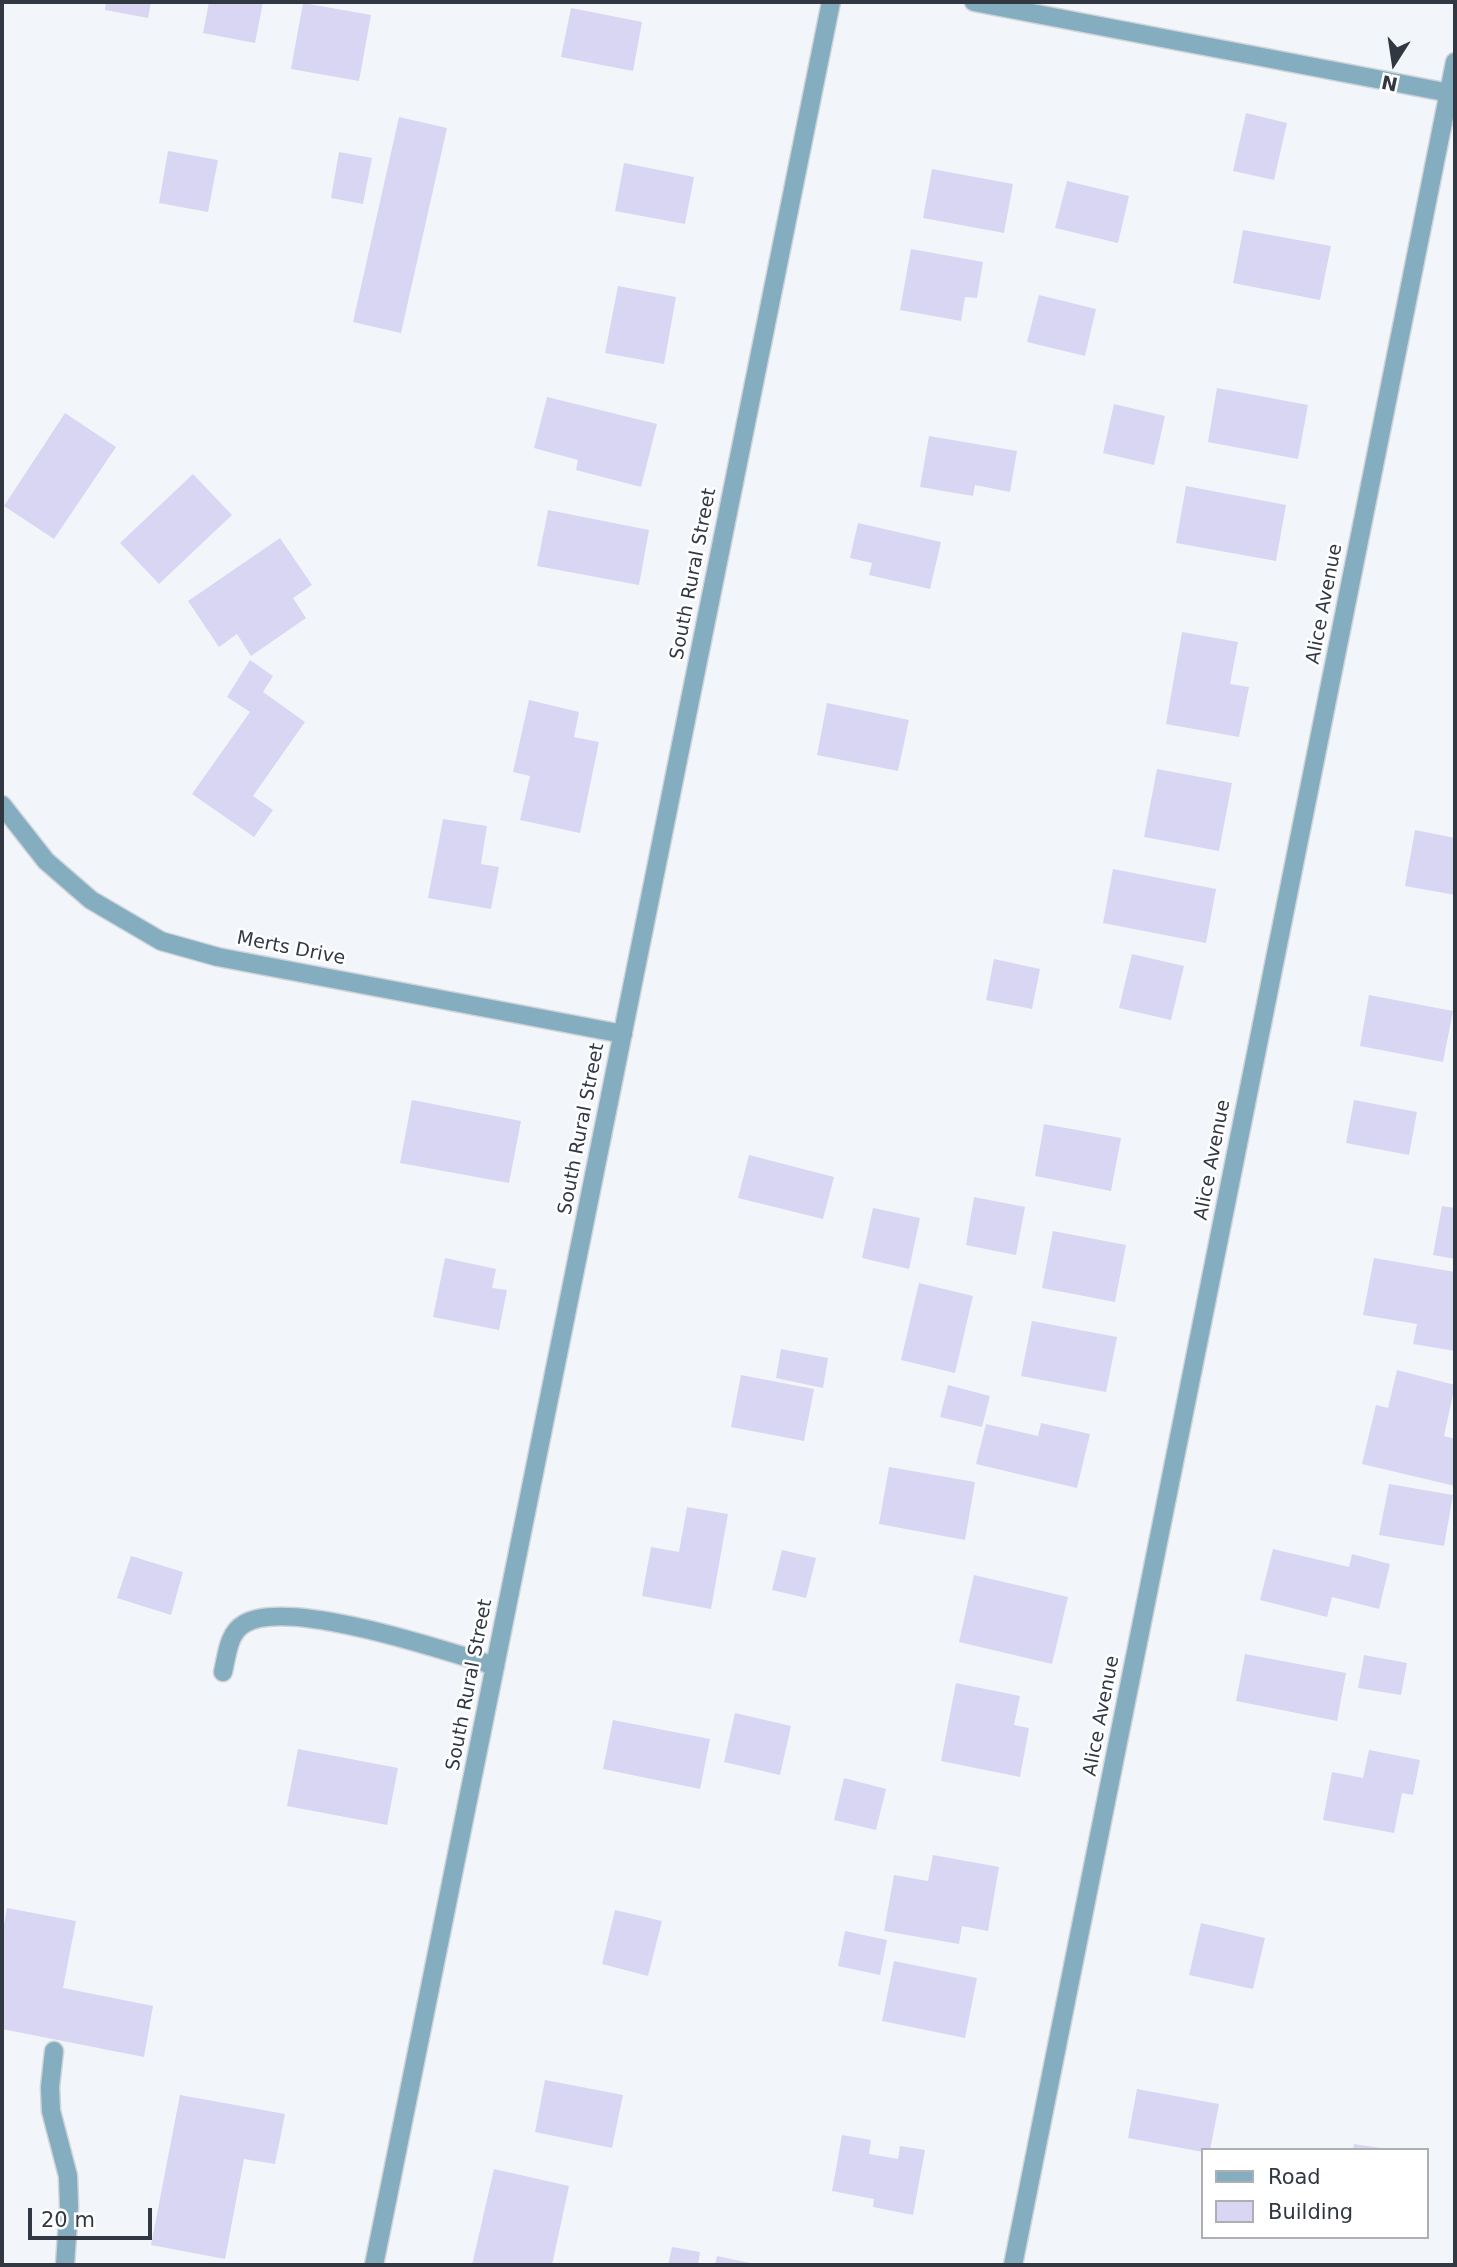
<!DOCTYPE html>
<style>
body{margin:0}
#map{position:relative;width:1457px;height:2267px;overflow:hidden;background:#f2f6fb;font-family:"DejaVu Sans",sans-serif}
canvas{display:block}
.frame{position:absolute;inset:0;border:4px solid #323842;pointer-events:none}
.legend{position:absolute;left:1201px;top:2148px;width:228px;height:91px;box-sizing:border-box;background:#fff;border:2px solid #adafb3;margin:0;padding:9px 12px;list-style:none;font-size:21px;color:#323842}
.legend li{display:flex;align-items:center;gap:14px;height:35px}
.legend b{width:35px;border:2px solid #adafb3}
.north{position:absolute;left:1359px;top:28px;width:70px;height:70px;-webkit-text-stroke:5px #fff;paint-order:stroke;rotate:192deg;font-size:19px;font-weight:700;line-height:28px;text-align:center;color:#323842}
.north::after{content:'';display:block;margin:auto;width:24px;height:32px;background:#323842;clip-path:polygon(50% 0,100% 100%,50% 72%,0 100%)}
.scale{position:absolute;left:28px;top:2208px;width:124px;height:32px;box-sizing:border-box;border:4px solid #323842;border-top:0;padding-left:9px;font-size:21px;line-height:24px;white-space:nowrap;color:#323842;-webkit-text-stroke:5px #fff;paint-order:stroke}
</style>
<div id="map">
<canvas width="1457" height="2267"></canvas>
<div class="frame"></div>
<ul class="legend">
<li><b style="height:9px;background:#84adbf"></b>Road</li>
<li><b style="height:19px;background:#d8d6f3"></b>Building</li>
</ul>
<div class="north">N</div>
<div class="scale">20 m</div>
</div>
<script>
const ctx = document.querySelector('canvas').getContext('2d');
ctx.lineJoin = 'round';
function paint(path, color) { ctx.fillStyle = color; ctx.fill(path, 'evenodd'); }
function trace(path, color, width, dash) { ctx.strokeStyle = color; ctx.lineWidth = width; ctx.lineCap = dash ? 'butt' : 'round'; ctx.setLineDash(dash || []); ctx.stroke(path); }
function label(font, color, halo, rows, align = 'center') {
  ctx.font = font + ' "DejaVu Sans",sans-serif'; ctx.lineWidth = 5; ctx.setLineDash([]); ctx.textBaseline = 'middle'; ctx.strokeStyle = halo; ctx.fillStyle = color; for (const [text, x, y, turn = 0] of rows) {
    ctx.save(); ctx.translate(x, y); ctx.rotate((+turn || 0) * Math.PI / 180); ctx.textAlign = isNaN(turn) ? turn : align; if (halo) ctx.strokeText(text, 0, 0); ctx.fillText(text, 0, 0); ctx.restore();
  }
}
paint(new Path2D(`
 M106,2H151L148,18L105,10Z
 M209,2H263L255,43L203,33Z
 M303,3L371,15L359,81L291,69Z
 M571,8L642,22L633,71L561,57Z
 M1246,113L1287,123L1274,180L1233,171Z
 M399,117L447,128L401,333L353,322Z
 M168,151L218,160L208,212L159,203Z
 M339,152L372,158L363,204L331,198Z
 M624,163L694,177L685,224L615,211Z
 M932,169L1013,184L1004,233L923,218Z
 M1067,181L1129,196L1118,243L1055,228Z
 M1243,230L1331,246L1320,300L1233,283Z
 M911,249L983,262L977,298L965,297L961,321L900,310Z
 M618,286L676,297L664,364L605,353Z
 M1039,295L1096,309L1085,356L1027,342Z
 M1217,388L1308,405L1298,459L1208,442Z
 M547,397L657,424L641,487L576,470L578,460L534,448Z
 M1114,404L1165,416L1154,465L1103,453Z
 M65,413L116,447L54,539L4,506Z
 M929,436L1017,451L1010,492L975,485L973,496L920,487Z
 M193,474L232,515L159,584L120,543Z
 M1186,486L1286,505L1276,561L1176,543Z
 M548,510L649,530L639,585L537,566Z
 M858,523L941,542L930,589L869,575L872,563L850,558Z
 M280,538L312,585L293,598L306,618L251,656L237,634L219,647L188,601Z
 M1182,632L1238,642L1230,684L1249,687L1239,737L1166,724Z
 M250,660L273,676L263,692L305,722L253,796L273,810L254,837L192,794L250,712L227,697Z
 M529,700L579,712L574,737L599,742L580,833L520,820L530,776L513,772Z
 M827,703L909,720L898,771L817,755Z
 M1157,769L1232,783L1219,851L1144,837Z
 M443,819L487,826L481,864L499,867L491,909L428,898Z
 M1415,830L1455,838V895L1405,886Z
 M1113,869L1216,889L1206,943L1103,923Z
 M1132,954L1184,966L1171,1020L1119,1008Z
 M994,959L1040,969L1032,1009L986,1000Z
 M1369,995L1453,1011L1443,1062L1360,1046Z
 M412,1100L521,1121L509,1183L400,1163Z
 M1354,1100L1417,1112L1409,1155L1346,1143Z
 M1044,1124L1121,1138L1111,1191L1035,1176Z
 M749,1155L834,1177L823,1219L738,1198Z
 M974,1197L1025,1207L1016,1255L966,1245Z
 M1442,1206L1455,1208V1259L1433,1255Z
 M873,1208L920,1218L909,1269L862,1258Z
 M1053,1231L1126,1245L1115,1302L1042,1288Z
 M445,1258L496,1269L492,1288L507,1290L499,1330L433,1317Z
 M1374,1258L1455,1272V1351L1413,1344L1417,1324L1363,1315Z
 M919,1283L973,1296L955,1373L901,1360Z
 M1032,1321L1117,1337L1106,1392L1021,1376Z
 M781,1349L828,1358L823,1388L776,1378Z
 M1397,1370L1455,1385L1444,1436L1455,1439V1486L1362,1464L1376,1405L1388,1408Z
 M741,1375L814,1389L804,1441L731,1427Z
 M948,1385L990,1396L982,1427L940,1417Z
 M1041,1423L1090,1434L1077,1488L976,1464L986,1424L1038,1436Z
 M889,1467L975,1482L965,1540L879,1524Z
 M1389,1484L1453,1495L1444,1546L1379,1535Z
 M687,1507L728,1514L711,1609L642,1596L651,1547L679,1552Z
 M1273,1549L1349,1567L1352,1554L1390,1564L1379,1609L1332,1597L1327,1617L1260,1600Z
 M782,1550L816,1558L806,1598L772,1590Z
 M131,1556L183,1572L171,1615L117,1598Z
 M974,1575L1068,1597L1052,1664L959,1642Z
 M1245,1654L1346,1673L1337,1721L1236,1701Z
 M1364,1655L1407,1663L1401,1695L1358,1688Z
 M956,1683L1020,1696L1014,1725L1029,1728L1020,1777L941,1761Z
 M735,1713L791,1726L780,1775L724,1762Z
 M613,1720L710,1739L700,1789L603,1769Z
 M298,1749L398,1768L387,1825L287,1806Z
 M1369,1750L1420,1760L1413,1795L1402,1793L1394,1833L1323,1820L1332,1772L1363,1778Z
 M844,1778L886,1789L876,1830L834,1820Z
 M933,1855L999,1867L988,1931L962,1926L959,1944L884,1931L894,1875L928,1881Z
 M7,1908L76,1921L63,1988L153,2006L144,2057L2,2029V1936Z
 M615,1910L662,1921L648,1976L602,1964Z
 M1201,1923L1265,1938L1253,1989L1189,1975Z
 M845,1931L887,1940L880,1975L838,1966Z
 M894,1961L977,1978L965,2038L882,2021Z
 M545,2080L623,2095L612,2148L535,2132Z
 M1137,2089L1219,2104L1210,2150H1203V2152L1128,2138Z
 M180,2095L285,2114L275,2164L244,2159L225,2259L151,2245Z
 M842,2135L871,2140L869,2154L898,2159L900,2146L925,2150L913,2215L873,2207L874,2199L832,2191Z
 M1354,2144L1381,2148V2150H1353Z
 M494,2169L569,2186L552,2265H472Z
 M672,2247L700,2252L698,2265H668Z
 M717,2256L750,2263V2265H715Z`), '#d8d6f3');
const lane = new Path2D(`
 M223,1672C227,1656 228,1633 244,1624C286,1597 446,1651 495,1666
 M54,2051L50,2087L51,2111L68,2176L69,2206L65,2265`);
const street = new Path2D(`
 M974,2L1455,94
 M2,805L46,861L91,900L161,941L218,957L623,1034
 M374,2265L831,2
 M1013,2265L1455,62`);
trace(lane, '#cfd4da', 21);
trace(street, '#cfd4da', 21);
trace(lane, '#84adbf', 18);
trace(street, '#84adbf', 18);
label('19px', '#323842', '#fff', [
 ["South Rural Street",694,574,-79],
 ["Alice Avenue",1325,604,-79],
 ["Merts Drive",291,949,11],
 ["South Rural Street",582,1129,-79],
 ["Alice Avenue",1213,1160,-79],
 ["South Rural Street",470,1685,-79],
 ["Alice Avenue",1102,1716,-79]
]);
</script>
